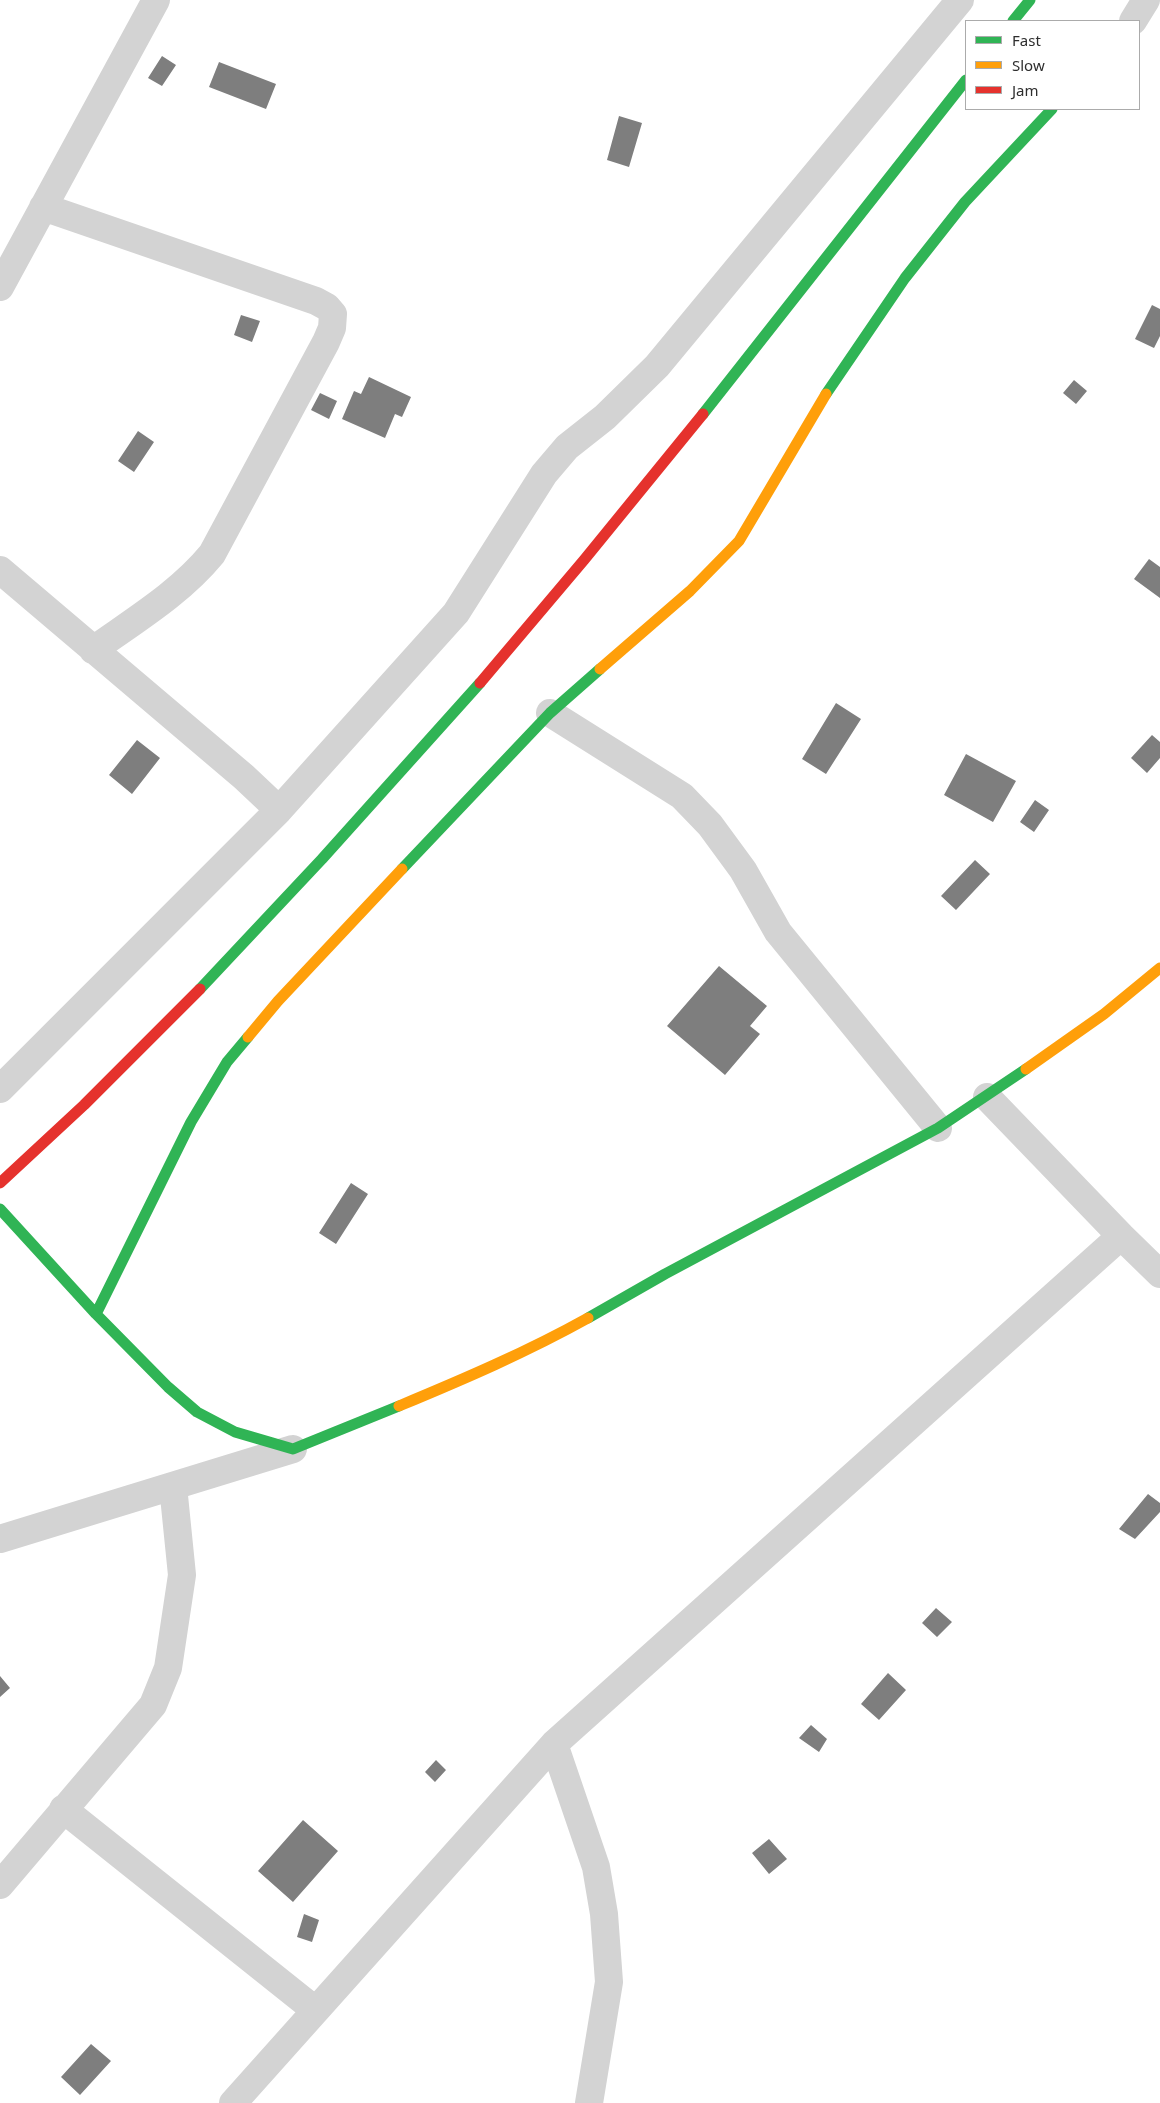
<!DOCTYPE html>
<style>
body{margin:0}
#map{position:relative;width:1160px;height:2103px;overflow:hidden;background:#fff;font-family:"Noto Sans",sans-serif}
canvas{display:block}
.legend{position:absolute;left:965px;top:20px;width:175px;height:90px;box-sizing:border-box;background:#fff;border:1px solid #ababab;margin:0;padding:6px 9px;list-style:none;font-size:15px;color:#2e2e2e}
.legend li{display:flex;align-items:center;gap:10px;height:25px}
.legend b{width:25px;border:1px solid #ababab}
</style>
<div id="map">
<canvas width="1160" height="2103"></canvas>
<ul class="legend">
<li><b style="height:6px;background:#30b455"></b>Fast</li>
<li><b style="height:6px;background:#ff9f0a"></b>Slow</li>
<li><b style="height:6px;background:#e5322d"></b>Jam</li>
</ul>
</div>
<script>
const ctx = document.querySelector('canvas').getContext('2d');
ctx.lineJoin = 'round';
function paint(path, color) { ctx.fillStyle = color; ctx.fill(path, 'evenodd'); }
function trace(path, color, width, dash) { ctx.strokeStyle = color; ctx.lineWidth = width; ctx.lineCap = dash ? 'butt' : 'round'; ctx.setLineDash(dash || []); ctx.stroke(path); }
paint(new Path2D(`
 M162,56L176,65L162,86L148,78Z
 M219,62L276,84L266,109L209,87Z
 M619,116L642,123L629,167L607,160Z
 M1152,305L1160,309V336L1154,348L1135,339Z
 M241,315L260,321L252,342L234,335Z
 M369,377L411,397L402,417L395,414L385,438L342,419L354,391L361,394Z
 M1074,380L1087,391L1076,404L1063,393Z
 M320,393L337,401L329,419L311,410Z
 M138,431L154,442L134,472L118,461Z
 M1149,559L1160,567V598L1134,579Z
 M836,703L861,719L826,774L802,759Z
 M1152,735L1160,742V758L1147,773L1131,758Z
 M137,740L160,758L132,794L109,775Z
 M966,754L1016,781L993,822L944,795Z
 M1035,800L1049,810L1034,832L1020,822Z
 M975,860L990,874L956,910L941,896Z
 M719,966L767,1006L750,1026L760,1034L725,1075L667,1026Z
 M351,1183L368,1194L336,1244L319,1233Z
 M1148,1494L1160,1503V1512L1135,1539L1119,1529Z
 M936,1608L952,1622L937,1637L922,1623Z
 M888,1673L906,1690L879,1720L861,1704Z
 M0,1676L10,1688L0,1697Z
 M811,1725L827,1739L819,1752L799,1738Z
 M436,1760L446,1770L435,1782L425,1772Z
 M303,1820L338,1851L293,1902L258,1871Z
 M769,1839L787,1859L769,1874L752,1853Z
 M304,1914L319,1920L312,1942L297,1937Z
 M91,2044L111,2061L80,2095L61,2077Z`), '#7e7e7e');
trace(new Path2D(`
 M1133,21L1146,0
 M43,207L316,301L327,307L333,314L332,328L326,342L212,554C180,593 135,620 93,650
 M0,287L156,0
 M0,570L244,777L279,810
 M550,713L682,796L710,825L743,870L778,932L938,1128
 M0,1089L279,810L456,613L544,474L567,447L605,417L657,366L960,0
 M987,1097L1121,1236L1160,1274
 M0,1539L293,1449
 M554,1744L596,1867L604,1914L609,1982L589,2103
 M63,1809L315,2010
 M0,1885L153,1705L168,1668L182,1575L173,1486
 M233,2103L554,1744L1121,1236`), '#d3d3d3', 28);
trace(new Path2D(`
 M1013,21L1030,0
 M826,394L905,278L965,202L1052,109
 M703,414L966,80
 M402,869L550,713L600,669
 M200,989L322,859L480,683
 M0,1209L96,1314L168,1387L197,1412L235,1432L293,1449L399,1406
 M96,1314L191,1122L227,1062L248,1037
 M588,1318L665,1274L938,1128L1026,1069`), '#30b455', 11);
trace(new Path2D(`
 M600,669L690,591L739,541L826,394
 M248,1037L278,1001L402,869
 M1026,1069L1104,1014L1160,968
 M399,1406C464,1379 527,1352 588,1318`), '#ff9f0a', 11);
trace(new Path2D(`
 M480,683L584,560L703,414
 M0,1183L84,1105L200,989`), '#e5322d', 11);
</script>
